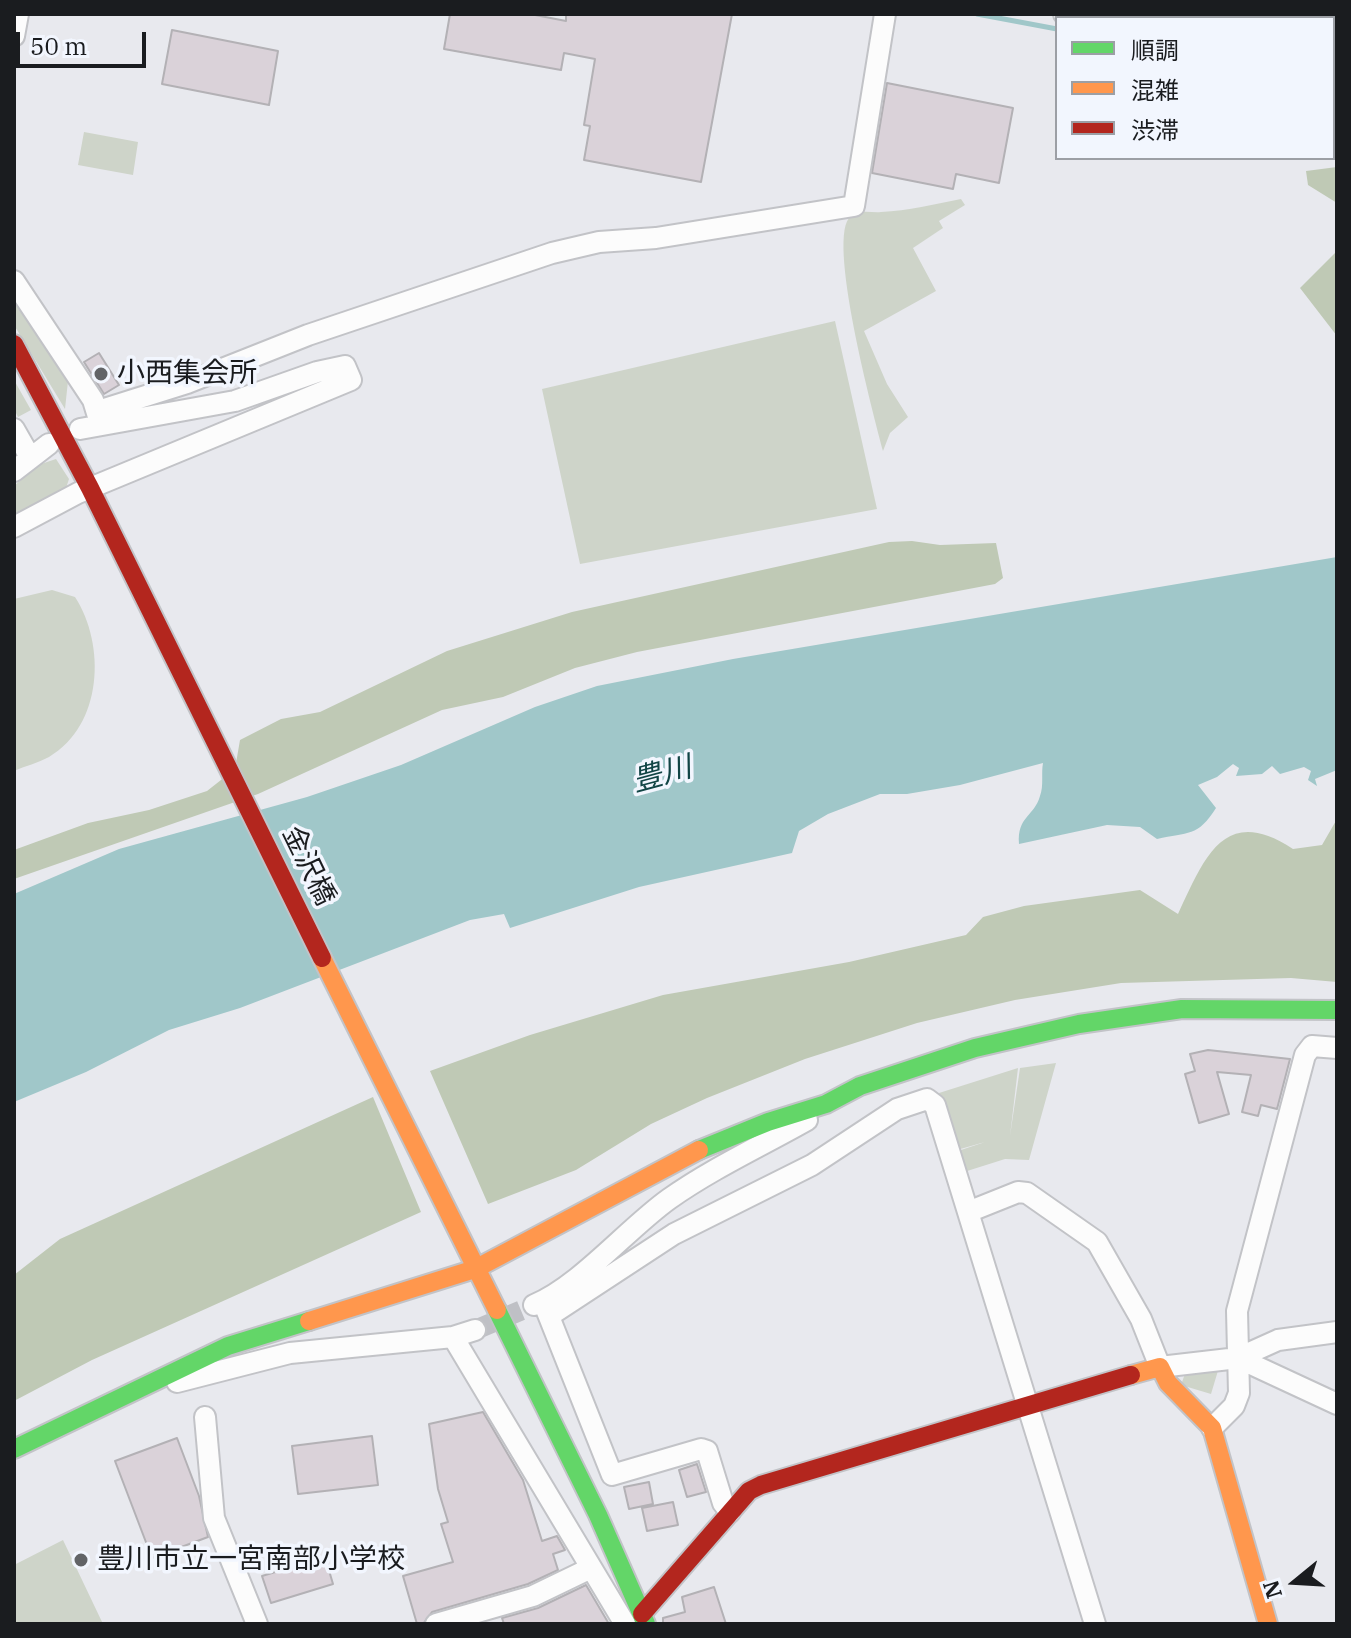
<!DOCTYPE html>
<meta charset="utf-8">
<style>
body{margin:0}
#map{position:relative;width:1351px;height:1638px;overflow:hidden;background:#e8e9ee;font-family:"IBM Plex Serif","Noto Sans JP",serif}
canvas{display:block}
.frame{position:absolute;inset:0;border:16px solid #1a1c1f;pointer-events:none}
.legend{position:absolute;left:1055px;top:16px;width:280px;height:144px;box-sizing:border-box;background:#f2f6fe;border:2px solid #9c9fa5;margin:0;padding:10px 14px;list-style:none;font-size:24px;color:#1a1c1f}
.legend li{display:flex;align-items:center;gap:16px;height:40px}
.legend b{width:40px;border:2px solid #9c9fa5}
.north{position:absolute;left:1255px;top:1542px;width:80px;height:80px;-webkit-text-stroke:6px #f2f6fe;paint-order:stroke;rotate:252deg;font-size:22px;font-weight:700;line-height:32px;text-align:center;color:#1a1c1f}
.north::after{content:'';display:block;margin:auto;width:28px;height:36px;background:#1a1c1f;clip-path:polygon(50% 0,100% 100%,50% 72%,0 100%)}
.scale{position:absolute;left:16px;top:32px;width:130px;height:36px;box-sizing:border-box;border:4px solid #1a1c1f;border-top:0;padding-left:10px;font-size:24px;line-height:28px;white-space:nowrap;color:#1a1c1f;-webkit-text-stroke:6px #f2f6fe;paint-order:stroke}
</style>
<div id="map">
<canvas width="1351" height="1638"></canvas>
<div class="frame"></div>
<ul class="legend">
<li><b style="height:10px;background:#63d668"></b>順調</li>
<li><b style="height:10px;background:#ff974d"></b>混雑</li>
<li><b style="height:10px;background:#b3261e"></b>渋滞</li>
</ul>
<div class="north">N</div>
<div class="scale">50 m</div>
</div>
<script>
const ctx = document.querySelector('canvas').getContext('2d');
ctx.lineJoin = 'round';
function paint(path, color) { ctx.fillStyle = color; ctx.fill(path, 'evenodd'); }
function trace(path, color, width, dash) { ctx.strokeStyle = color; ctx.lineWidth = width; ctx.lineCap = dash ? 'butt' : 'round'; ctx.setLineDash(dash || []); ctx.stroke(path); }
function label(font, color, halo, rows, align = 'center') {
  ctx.font = font + ' "IBM Plex Serif","Noto Sans JP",serif'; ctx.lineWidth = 7; ctx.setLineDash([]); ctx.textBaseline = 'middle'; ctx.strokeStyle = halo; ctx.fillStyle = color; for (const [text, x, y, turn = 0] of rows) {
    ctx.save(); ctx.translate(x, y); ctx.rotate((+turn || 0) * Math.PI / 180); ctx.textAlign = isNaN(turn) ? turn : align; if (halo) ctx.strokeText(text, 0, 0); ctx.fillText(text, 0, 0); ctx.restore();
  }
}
paint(new Path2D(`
 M84,132L138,142L133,175L78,165Z
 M961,199L965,205L939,221L943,228L913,248L936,291L864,331L887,384L908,417L890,433L883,451C874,416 825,235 851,216C860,209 871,213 881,212C908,211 935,204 961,199Z
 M14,296L68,381L65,409L14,325Z
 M835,321L877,509L580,564L542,389Z
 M14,380L31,410L18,417L14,409Z
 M56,459L69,479L66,488L14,517V486L38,465Z
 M52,590L75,597C106,645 103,725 49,757C38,763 25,766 14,771V599Z
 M1056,1063L1029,1160L1005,1159L964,1172L958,1151L985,1142L957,1150L939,1093L1018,1068L1010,1136L1020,1068Z
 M1220,1364L1211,1394L1181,1385L1187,1368Z
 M63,1540L103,1624H14V1565Z`), '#ced4c9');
paint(new Path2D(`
 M1337,167V203L1308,185L1306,171Z
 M1337,251V336L1300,288Z
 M912,541L940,545L996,543L1003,578L995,584L637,652L575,668L503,697L442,710L258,794L14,879V850L88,823L149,810L207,791L235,769L240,740L281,719L320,712L447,651L572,612L889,542Z
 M1337,819V982L1291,978L1121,983L1015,1000L917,1023L805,1059L707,1098L651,1124L576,1170L488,1204L430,1071L530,1035L663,995L849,962L966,935L983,917L1024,906L1140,890L1178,914C1205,857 1224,804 1293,849L1322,845Z
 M373,1097L421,1212L92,1360L14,1401V1275L60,1239Z`), '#bfc9b5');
paint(new Path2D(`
 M1337,557V770L1315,779L1317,786L1308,780L1311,771L1304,767L1280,774L1272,766L1262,774L1236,776L1239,768L1233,764L1217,777L1198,785L1216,808C1198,837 1188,832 1157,839L1140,827L1107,825L1019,844C1017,816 1034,817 1040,796C1044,786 1041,773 1043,763L960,785L907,794H880L828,814L799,831L792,853L639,887L510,928L504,914L470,920L240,1008L169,1030L86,1072L14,1102V894L119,849L307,797L401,765L535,707L597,686L733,659Z`), '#a0c7c9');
trace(new Path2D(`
 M977,14L1057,29
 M1333,85L1337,86`), '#a0c7c9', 5);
const building = new Path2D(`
 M450,14H530L566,21V14H732L701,182L584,160L590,126L584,125L595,59L564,53L561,70L444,49Z
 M172,30L278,51L269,105L162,84Z
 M887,83L1013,108L999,183L956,174L953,189L872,173Z
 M99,353L119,385L104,394L84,362Z
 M1208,1050L1290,1059L1277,1109L1261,1105L1258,1116L1242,1112L1251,1075L1217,1072L1229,1114L1199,1123L1185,1074L1195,1071L1190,1054Z
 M483,1412L523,1480L542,1541L557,1536L565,1550L553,1554L558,1570L528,1584L432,1612L423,1624H417L403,1576L453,1562L441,1524L448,1522L438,1489L429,1424Z
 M372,1436L378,1485L298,1494L292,1446Z
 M177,1438L199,1496L208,1537L152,1558L115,1461Z
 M697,1464L706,1492L687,1497L679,1470Z
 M649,1482L653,1504L629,1509L624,1487Z
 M673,1502L678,1525L647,1531L642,1508Z
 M325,1557L333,1584L271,1603L262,1576Z
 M586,1585L609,1624H504L502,1618L538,1608Z
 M714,1587L726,1624H663V1618L685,1612L682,1597Z`);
paint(building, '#dad2d9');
trace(building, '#b3b1b5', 2);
trace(new Path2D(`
 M475,1330L534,1305`), '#bfc0c5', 20, [20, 10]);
const street = new Path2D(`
 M1064,14H1101
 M14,36L18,14
 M14,281L93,400L100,423
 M98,411L187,383L308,335L552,253L599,242L656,238L854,206L885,14
 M14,429L30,457
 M14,471L49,444
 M14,527L78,493L351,380L345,366L317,372L235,401L80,429
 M968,1212L1018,1192L1027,1193L1097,1242L1141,1319L1160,1367L1238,1358L1278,1340L1337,1332
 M544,1304L612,1475L701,1449L707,1451L723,1503L730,1512
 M534,1305C580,1286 627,1229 669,1199C713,1168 761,1146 807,1120
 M549,1316L674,1234L812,1165L897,1109L927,1099L935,1105L1095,1624
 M453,1337L625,1624
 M1238,1358L1337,1404
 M177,1382L290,1353L453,1337L475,1330
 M205,1417L214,1518L257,1624
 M1212,1428L1234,1406L1239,1393L1237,1311L1305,1055L1312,1046L1337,1048
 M436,1624L533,1596L591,1568`);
const fast = new Path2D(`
 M699,1150L768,1122L826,1104L860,1086L975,1048L1079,1024L1182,1009L1337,1010
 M497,1310L598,1515L646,1624
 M14,1449L228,1346L309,1321`);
const slow = new Path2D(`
 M322,958L497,1310
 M309,1321L475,1269L699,1150
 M1131,1375L1160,1367L1168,1383L1212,1428L1268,1624`);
const jam = new Path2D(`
 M14,344L90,488L322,958
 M642,1614L749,1491L761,1485L1131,1375`);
trace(street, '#c2c3c7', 24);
trace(fast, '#c2c3c7', 22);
trace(slow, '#c2c3c7', 22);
trace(jam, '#c2c3c7', 22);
trace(street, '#fcfcfc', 20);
trace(fast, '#63d668', 18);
trace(slow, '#ff974d', 18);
trace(jam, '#b3261e', 18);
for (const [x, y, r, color] of [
 [101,374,8,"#626467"],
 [81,1560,8,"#626467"]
]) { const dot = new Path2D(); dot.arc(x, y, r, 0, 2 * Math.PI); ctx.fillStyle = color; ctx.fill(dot); trace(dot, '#f2f6fe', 3); }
label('28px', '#1a1c1f', '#f2f6fe', [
 ["小西集会所",117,374],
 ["豊川市立一宮南部小学校",97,1560]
], 'left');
label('28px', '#1a1c1f', '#f2f6fe', [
 ["金沢橋",308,866,64]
]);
label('italic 30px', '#114545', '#f2f6fe', [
 ["豊川",662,775,-15]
]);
</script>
